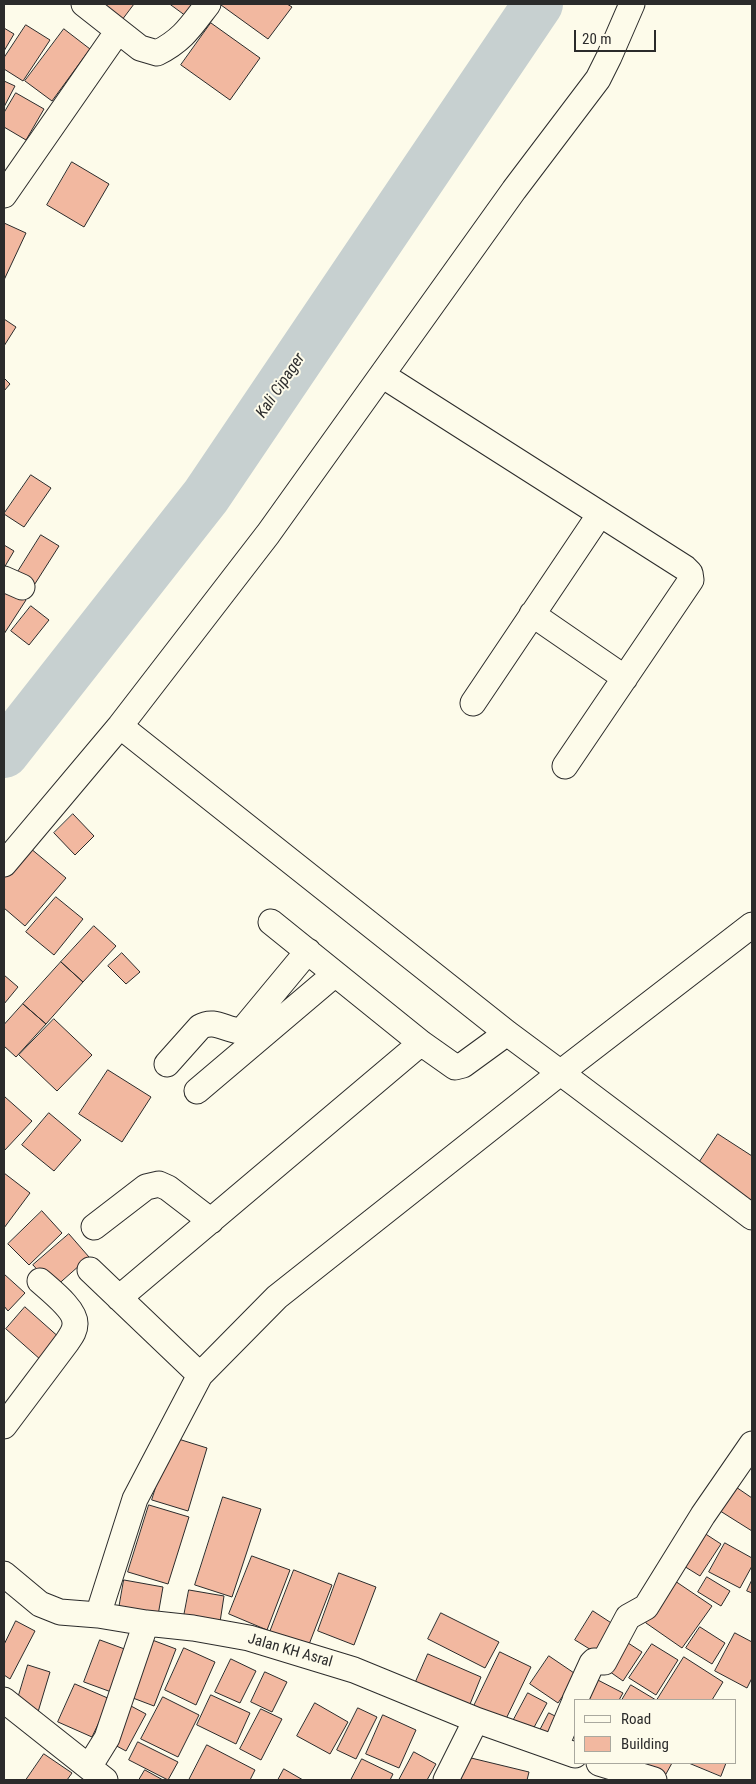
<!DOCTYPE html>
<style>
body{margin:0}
#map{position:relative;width:756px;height:1784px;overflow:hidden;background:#fdfbea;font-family:"Roboto Condensed",sans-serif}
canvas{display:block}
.frame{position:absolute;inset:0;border:5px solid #2b2b2b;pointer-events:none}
.legend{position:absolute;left:574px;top:1699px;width:162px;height:65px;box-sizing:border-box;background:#fdfbea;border:1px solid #a9a89e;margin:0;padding:6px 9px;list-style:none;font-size:15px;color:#2b2b2b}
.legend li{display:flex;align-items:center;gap:10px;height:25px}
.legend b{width:25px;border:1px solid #a9a89e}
.scale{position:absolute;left:574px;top:30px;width:82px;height:22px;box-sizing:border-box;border:2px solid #2b2b2b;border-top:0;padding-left:6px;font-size:15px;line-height:18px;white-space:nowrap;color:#2b2b2b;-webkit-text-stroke:4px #fdfbea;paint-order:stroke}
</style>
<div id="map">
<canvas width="756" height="1784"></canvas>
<div class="frame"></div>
<ul class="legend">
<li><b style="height:6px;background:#fdfbea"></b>Road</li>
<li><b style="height:14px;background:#f2b8a0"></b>Building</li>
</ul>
<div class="scale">20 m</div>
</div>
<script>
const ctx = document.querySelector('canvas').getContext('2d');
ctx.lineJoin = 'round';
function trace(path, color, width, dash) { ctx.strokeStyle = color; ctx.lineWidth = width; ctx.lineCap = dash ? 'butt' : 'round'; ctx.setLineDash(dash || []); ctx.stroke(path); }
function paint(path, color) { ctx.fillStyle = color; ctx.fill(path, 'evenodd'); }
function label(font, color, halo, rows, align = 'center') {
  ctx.font = font + ' "Roboto Condensed",sans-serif'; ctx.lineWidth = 4; ctx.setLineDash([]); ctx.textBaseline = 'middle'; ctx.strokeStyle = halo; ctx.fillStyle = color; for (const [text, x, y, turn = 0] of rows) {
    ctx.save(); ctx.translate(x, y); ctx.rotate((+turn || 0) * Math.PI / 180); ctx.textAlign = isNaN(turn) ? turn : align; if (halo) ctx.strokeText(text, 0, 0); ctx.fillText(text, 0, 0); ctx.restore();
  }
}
trace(new Path2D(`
 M4,753L206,496L538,4`), '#c7d0d0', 50);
const building = new Path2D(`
 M99,4H134L122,20Z
 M170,4H197L188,17Z
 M222,4H287L292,7L268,39L221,5Z
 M211,23L260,58L230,100L181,65Z
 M26,25L50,40L23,81L4,69V58Z
 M4,28L14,34L4,51Z
 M64,29L90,49L52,101L25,81Z
 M4,81L15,86L4,107Z
 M16,93L44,109L26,140L4,127V113Z
 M72,162L109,184L84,227L47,205Z
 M4,223L26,233L4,280Z
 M4,319L16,327L4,346Z
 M4,378L10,384L4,391Z
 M31,475L51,488L24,527L4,514Z
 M41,535L59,546L31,590L14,578Z
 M4,545L14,551L4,568Z
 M4,586L26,600L4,634Z
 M31,606L49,620L29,645L11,631Z
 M73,814L94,836L75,855L54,833Z
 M24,843L66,878L25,926L4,908V866Z
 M56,897L83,919L54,955L26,932Z
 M94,926L116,946L83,982L61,962Z
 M122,953L140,972L126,984L108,966Z
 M61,962L83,982L46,1024L23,1004Z
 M4,975L18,987L4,1004Z
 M23,1004L46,1024L16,1057L4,1046V1025Z
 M54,1019L92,1055L57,1091L19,1055Z
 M108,1070L151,1097L122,1142L79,1114Z
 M5,1097L32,1121L4,1151V1098Z
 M49,1113L81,1140L54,1171L22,1145Z
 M718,1134L752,1156V1201L697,1166Z
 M4,1173L30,1193L4,1228Z
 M42,1211L62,1233L29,1265L8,1244Z
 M69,1234L89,1257L54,1288L33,1265Z
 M4,1274L25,1293L8,1311L4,1306Z
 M25,1307L61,1339L41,1360L6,1329Z
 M172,1437L207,1448L188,1511L152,1500Z
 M733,1485L752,1498V1531L717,1509Z
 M223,1497L261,1509L232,1597L195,1585Z
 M149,1505L189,1517L168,1584L128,1572Z
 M701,1531L721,1544L700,1576L679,1563Z
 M725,1543L752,1558V1566L740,1588L709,1572Z
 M252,1556L290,1570L267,1630L229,1614Z
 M294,1570L332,1585L308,1647L270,1632Z
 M339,1573L376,1587L354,1645L318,1631Z
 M707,1577L730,1591L721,1606L698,1592Z
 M124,1580L163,1587L157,1621L118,1614Z
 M752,1580V1593L747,1591Z
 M675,1581L712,1606L682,1648L646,1623Z
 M189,1590L224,1596L220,1622L184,1616Z
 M593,1611L619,1628L601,1656L575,1640Z
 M441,1613L499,1642L485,1668L428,1639Z
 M16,1621L35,1631L10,1679L4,1675V1645Z
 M700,1627L725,1643L712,1664L686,1648Z
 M735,1633L752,1642V1678L747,1688L715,1671Z
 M147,1638L176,1649L154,1706L125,1695Z
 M100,1640L130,1651L114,1693L84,1682Z
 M625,1641L642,1652L623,1681L606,1669Z
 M652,1644L678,1660L656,1695L629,1678Z
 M184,1648L215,1662L196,1705L165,1690Z
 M500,1652L531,1667L504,1723L473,1708Z
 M428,1654L481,1677L468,1709L414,1686Z
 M549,1656L577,1675L558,1703L530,1684Z
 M684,1657L723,1682L712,1700H657Z
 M231,1659L256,1671L240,1703L215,1692Z
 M28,1665L50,1672L38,1712L16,1705Z
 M265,1672L287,1682L272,1712L251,1702Z
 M592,1677L623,1693L619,1700H579Z
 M75,1684L110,1699L92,1737L58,1722Z
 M631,1685L656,1700H622Z
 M528,1693L547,1703L531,1733L512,1723Z
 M211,1695L250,1713L236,1744L197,1725Z
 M163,1697L199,1715L178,1757L141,1739Z
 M315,1703L348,1722L330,1754L297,1736Z
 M131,1706L146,1714L126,1751L111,1743Z
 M358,1708L377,1717L356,1759L337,1750Z
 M261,1709L282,1719L261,1760L240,1749Z
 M549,1713L563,1720L551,1745L536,1738Z
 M383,1715L416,1730L399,1768L366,1754Z
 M138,1742L178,1762L168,1780L129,1760Z
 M207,1745L255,1770L250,1780H189Z
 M414,1752L436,1764L427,1780H399Z
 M44,1754L72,1773L67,1780H26Z
 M467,1757L529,1772L527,1780H461Z
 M362,1759L393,1774L390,1780H351Z
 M642,1763H672L666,1774Z
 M689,1763H726L721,1776Z
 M284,1769L303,1780H278Z
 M145,1770L163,1780H139Z`);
paint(building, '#f2b8a0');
trace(building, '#2b2b2b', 1);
const street = new Path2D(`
 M84,4L140,48L157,53C183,40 191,26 208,4
 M4,195L118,31
 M382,375L685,568L690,573L691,580L565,766
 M4,579L22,587
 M532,614L625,678
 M473,703L600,514
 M120,726L507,1033L577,1085L752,1217
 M4,864L120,726L268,534L514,190L598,79L609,57L632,4
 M271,922L421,1043L455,1067L463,1065L507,1033
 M167,1064L200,1027C214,1019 224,1029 239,1031L245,1027L308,951
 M197,1091L335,974
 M94,1227L146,1187L159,1184L168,1188L211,1221
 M90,1270L200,1375
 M119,1298L421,1043
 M4,1426L67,1342C71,1336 75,1331 75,1324C76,1310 50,1290 40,1281
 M4,1574L40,1604L60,1612L98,1615L146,1623L193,1628L249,1638L354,1670L476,1720L575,1755
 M98,1615L135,1499L200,1375L277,1297L560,1073L752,925
 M4,1700L105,1780
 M575,1700L592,1663L594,1661L604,1662L628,1617L646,1607L703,1515L752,1444
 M555,1748L575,1701
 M599,1763L654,1780
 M89,1767L107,1738L146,1623
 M446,1780L476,1720`);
trace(street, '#2b2b2b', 27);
trace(street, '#fdfbea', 25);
label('15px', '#2b2b2b', '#fdfbea', [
 ["Jalan KH Asral",290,1651,16]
]);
label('italic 16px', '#2b2b2b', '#fdfbea', [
 ["Kali Cipager",281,386,-56]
]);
</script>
